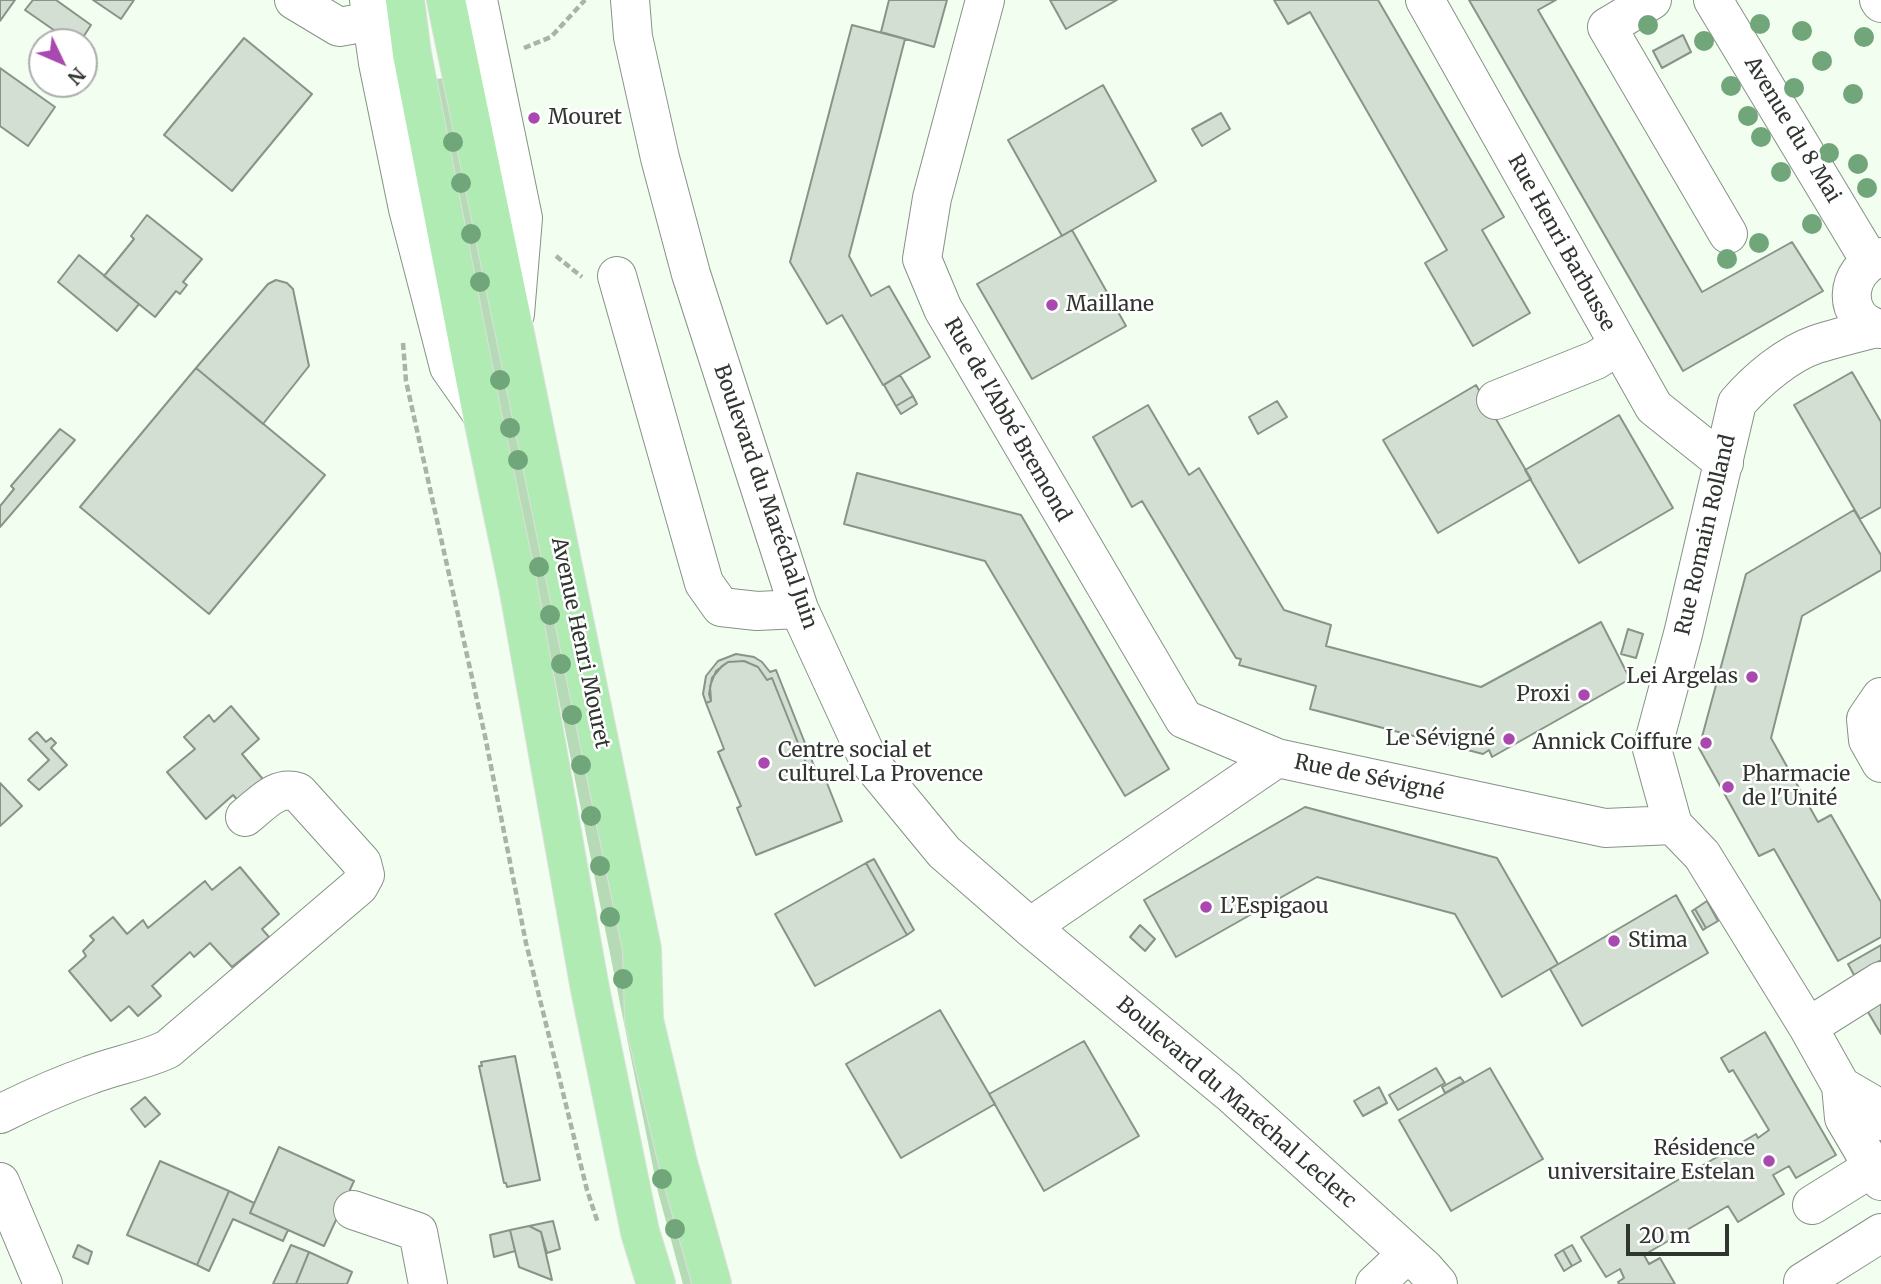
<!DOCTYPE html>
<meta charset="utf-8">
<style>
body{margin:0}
#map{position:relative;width:1881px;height:1284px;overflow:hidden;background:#f1fef0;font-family:Merriweather,serif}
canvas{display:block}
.north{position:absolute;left:28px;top:28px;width:70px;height:70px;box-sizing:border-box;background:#fff;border:2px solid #acaeac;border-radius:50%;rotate:134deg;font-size:19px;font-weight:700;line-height:28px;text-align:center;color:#303530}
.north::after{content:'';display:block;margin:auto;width:24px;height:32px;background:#a948af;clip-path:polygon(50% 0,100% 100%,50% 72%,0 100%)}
.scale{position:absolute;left:1626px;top:1224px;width:103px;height:32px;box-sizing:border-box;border:4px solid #303530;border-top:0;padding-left:9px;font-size:21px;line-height:24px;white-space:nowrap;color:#303530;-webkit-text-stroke:5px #fff;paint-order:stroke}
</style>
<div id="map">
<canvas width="1881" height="1284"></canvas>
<div class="north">N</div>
<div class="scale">20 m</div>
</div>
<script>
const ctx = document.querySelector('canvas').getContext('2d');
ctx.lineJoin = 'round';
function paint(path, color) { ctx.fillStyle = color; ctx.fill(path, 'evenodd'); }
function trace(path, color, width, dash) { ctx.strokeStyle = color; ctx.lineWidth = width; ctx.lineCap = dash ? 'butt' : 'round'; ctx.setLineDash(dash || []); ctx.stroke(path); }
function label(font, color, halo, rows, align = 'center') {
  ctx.font = font + ' Merriweather,serif'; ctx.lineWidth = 5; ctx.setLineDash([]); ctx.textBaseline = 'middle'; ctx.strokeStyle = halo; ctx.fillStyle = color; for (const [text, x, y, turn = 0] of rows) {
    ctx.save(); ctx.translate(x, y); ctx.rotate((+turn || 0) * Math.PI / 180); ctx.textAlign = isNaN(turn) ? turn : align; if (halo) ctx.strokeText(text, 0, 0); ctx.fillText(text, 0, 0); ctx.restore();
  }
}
paint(new Path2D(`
 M446,78L671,1190L696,1284H683L658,1192L434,79Z`), '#b6dab6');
const building = new Path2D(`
 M0,0H15L0,21Z
 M33,0H56L91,25L80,42H71L25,10Z
 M93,0H134L121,19Z
 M889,0H947L934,47L881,32Z
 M1050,0H1117L1066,29Z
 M1274,0H1378L1504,217L1482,230L1530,313L1473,346L1425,263L1447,250L1310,12L1288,24Z
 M1469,0H1556L1538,10L1702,292L1792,242L1823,291L1683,371Z
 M852,25L905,39L849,256L871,296L889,286L930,357L883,385L842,315L827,324L790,262Z
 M1683,35L1691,52L1662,68L1653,51Z
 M244,38L312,94L232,191L164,135Z
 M0,68L55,107L28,146L0,126Z
 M1103,85L1156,181L1062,236L1008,140Z
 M1221,113L1230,129L1202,146L1192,129Z
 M147,215L202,259L183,282L187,285L180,294L176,291L155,317L104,276L134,239L131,236Z
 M1072,230L1126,326L1032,379L977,284Z
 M79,255L139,304L117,331L58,282Z
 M276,280L287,283L293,289L309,366L263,424L196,368L268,284Z
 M196,368L325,475L209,614L80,507Z
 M1852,372L1881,422V507L1860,519L1794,405Z
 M900,375L913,396L896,406L884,385Z
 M1476,385L1531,479L1438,533L1383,440Z
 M913,396L917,404L901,414L896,406Z
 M1277,401L1287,417L1258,434L1249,417Z
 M1148,405L1189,475L1199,468L1284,610L1331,625L1326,646L1481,687L1601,622L1630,679L1492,757L1489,750L1483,754L1310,709L1316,686L1239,665L1241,659L1236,658L1142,501L1132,507L1093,437Z
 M1619,415L1673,508L1579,563L1525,470Z
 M60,429L75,440L0,527V506L14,489L11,486Z
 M857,473L1021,515L1169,769L1125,796L985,561L844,524Z
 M1854,510L1881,555V570L1802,616L1771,738L1818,822L1831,815L1881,902V937L1838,961L1774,849L1759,856L1699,748L1746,574Z
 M1628,629L1643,634L1636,658L1621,654Z
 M736,654L754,657L762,662L770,672L776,670L818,776L812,778L772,678L767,680L758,667L744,661L728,662L722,666L712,678L709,694L711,701L706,703L703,694L706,676L718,661Z
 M744,661L758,667L767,680L772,678L812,778L823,773L842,821L756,855L737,808L741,806L718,752L724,749L706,703L711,701L710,686L716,671L728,662Z
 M231,706L259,739L242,754L266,783L241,804L233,795L206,819L167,772L195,749L184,737L209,715L214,722Z
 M37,732L46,742L51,738L56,743L51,748L67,765L39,790L28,780L49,760L29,739Z
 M0,783L22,806L0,826Z
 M1305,807L1497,858L1558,964L1502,997L1455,914L1317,877L1176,957L1144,900Z
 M874,859L914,930L907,935L866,863Z
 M866,863L907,935L815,986L775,914Z
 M240,867L279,914L262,929L269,937L232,967L210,943L194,957L190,952L152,986L161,996L138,1016L129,1006L111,1021L69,971L86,956L83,951L94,940L90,936L113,917L127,934L143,920L148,928L205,881L212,890Z
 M1676,895L1708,953L1582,1026L1550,969Z
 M1707,901L1718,921L1706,928L1695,909Z
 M1695,909L1706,928L1703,930L1692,911Z
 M1140,925L1155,939L1145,951L1130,937Z
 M1881,945V960L1854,975L1848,964Z
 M1881,997V1034L1865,1007Z
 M940,1010L995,1104L901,1158L846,1064Z
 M1765,1032L1836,1155L1796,1178L1789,1166L1773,1175L1784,1194L1738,1222L1728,1206L1644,1255L1649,1264L1660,1258L1675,1284H1619L1618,1282L1624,1278L1620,1269L1606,1277L1581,1237L1756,1134L1758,1138L1769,1130L1733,1070L1729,1072L1721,1058Z
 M1084,1041L1139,1136L1044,1191L989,1094Z
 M515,1056L540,1180L507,1187L506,1183H504L479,1066H482L481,1062Z
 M1436,1068L1445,1083L1398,1110L1389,1095Z
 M1490,1068L1543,1159L1451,1211L1399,1120Z
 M1460,1077L1464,1082L1445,1093L1442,1087Z
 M1379,1087L1387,1103L1363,1116L1354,1101Z
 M145,1097L160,1114L145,1127L131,1109Z
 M279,1147L354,1181L324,1246L250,1213Z
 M160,1161L229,1191L197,1265L127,1235Z
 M229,1191L254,1203L250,1213L288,1230L283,1241L233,1219L209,1271L197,1265Z
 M553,1221L560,1249L547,1253L541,1232L529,1226Z
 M529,1226L541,1232L552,1280L519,1267L510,1230Z
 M510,1230L515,1251L494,1257L490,1235Z
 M78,1245L92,1252L88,1264L73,1257Z
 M291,1245L309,1252L296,1284H273Z
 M1572,1245L1581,1261L1572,1266L1563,1250Z
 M1563,1250L1572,1266L1564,1271L1555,1255Z
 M309,1252L352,1272L347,1284H296Z`);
paint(building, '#d2dfd2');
trace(building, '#879487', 2);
const minor = new Path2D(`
 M294,0L339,27L396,17
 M369,0L378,63L408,209L433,305L449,367L482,414
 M478,0L523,218L515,314
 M630,0L633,37L660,158L691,274L799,609L869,761L944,852L1030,927L1229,1092L1424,1268L1438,1284
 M985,0L932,198L922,259L943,309L1184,719L1277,758L1605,828L1673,825
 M1425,0L1654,407L1724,463
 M1652,0L1607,27L1728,234
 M1713,0L1870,261
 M1879,0L1881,3
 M1881,257C1844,269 1840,321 1881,329
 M617,276L704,583L721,607L757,611L799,609
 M1876,328C1856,333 1836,338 1817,344C1787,354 1757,380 1737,403L1683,634L1652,749L1673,825L1702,855L1808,1027L1841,1086L1844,1118L1881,1181
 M1496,400L1596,360L1618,346
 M1881,697L1866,719L1868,740L1881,763
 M1030,927L1277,758
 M1808,1027L1881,981
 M1841,1086L1870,1103L1881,1121
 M0,1114C30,1099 59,1086 90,1075C116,1065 143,1061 168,1049L359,886L365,875L362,863L298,792C276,785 262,804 245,817
 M0,1182L43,1284
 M1812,1205L1873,1167
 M353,1210L418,1232L428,1284
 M1375,1284L1407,1254
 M1804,1284L1803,1282L1881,1233`);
const major = new Path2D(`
 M405,0L412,54L482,414L518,586L590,989L640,1232L656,1284
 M446,0L642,949L644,1020L678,1163L712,1284`);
trace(minor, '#869286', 40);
trace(major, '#dedfde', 40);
trace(new Path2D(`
 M524,48L551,37L585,0
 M556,256L582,277
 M403,343L406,381L485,736L526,943L587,1190L598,1223`), '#a9b3a8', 4.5, [7, 3.5]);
trace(minor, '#fff', 38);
trace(major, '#b0ebb3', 38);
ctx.fillStyle = '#71a57a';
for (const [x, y] of [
 [1760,24],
 [1648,25],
 [1802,31],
 [1864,37],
 [1704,41],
 [1822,61],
 [1731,86],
 [1794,88],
 [1853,94],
 [1748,116],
 [1761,137],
 [453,142],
 [1829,153],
 [1858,164],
 [1781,172],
 [461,183],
 [1867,188],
 [1812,224],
 [471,234],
 [1759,243],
 [1727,259],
 [480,282],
 [500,380],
 [510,428],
 [518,460],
 [539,567],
 [550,615],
 [561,664],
 [572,715],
 [581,765],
 [591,816],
 [600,866],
 [610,917],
 [623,979],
 [662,1179],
 [675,1229]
]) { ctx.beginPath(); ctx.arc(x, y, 10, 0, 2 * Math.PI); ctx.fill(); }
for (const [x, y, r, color] of [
 [534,118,7,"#a948af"],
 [1052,305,7,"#a948af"],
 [1752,677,7,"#a948af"],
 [1584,695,7,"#a948af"],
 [1509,739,7,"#a948af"],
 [1706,743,7,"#a948af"],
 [764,763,7,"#a948af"],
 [1728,787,7,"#a948af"],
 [1206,907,7,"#a948af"],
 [1614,941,7,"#a948af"],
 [1769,1161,7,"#a948af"]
]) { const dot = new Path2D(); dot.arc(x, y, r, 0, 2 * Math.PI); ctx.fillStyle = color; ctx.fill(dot); trace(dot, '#fff', 2.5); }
label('21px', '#303530', '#fff', [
 ["Mouret",548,118],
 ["Maillane",1066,305],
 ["Lei Argelas",1738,677,"right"],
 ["Proxi",1570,695,"right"],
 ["Le Sévigné",1495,739,"right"],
 ["Annick Coiffure",1692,743,"right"],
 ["Centre social et",778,751],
 ["culturel La Provence",778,775],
 ["Pharmacie",1742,775],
 ["de l'Unité",1742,799],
 ["L’Espigaou",1220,907],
 ["Stima",1628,941],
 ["Résidence",1755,1149,"right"],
 ["universitaire Estelan",1755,1173,"right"]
], 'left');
label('21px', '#303530', '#fff', [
 ["Avenue du 8 Mai",1792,130,59],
 ["Rue Henri Barbusse",1561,243,61],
 ["Rue de l'Abbé Bremond",1007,420,60],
 ["Boulevard du Maréchal Juin",765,497,71],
 ["Rue Romain Rolland",1706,535,-77],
 ["Avenue Henri Mouret",580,643,78],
 ["Rue de Sévigné",1369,778,12],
 ["Boulevard du Maréchal Leclerc",1236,1103,41]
]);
</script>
